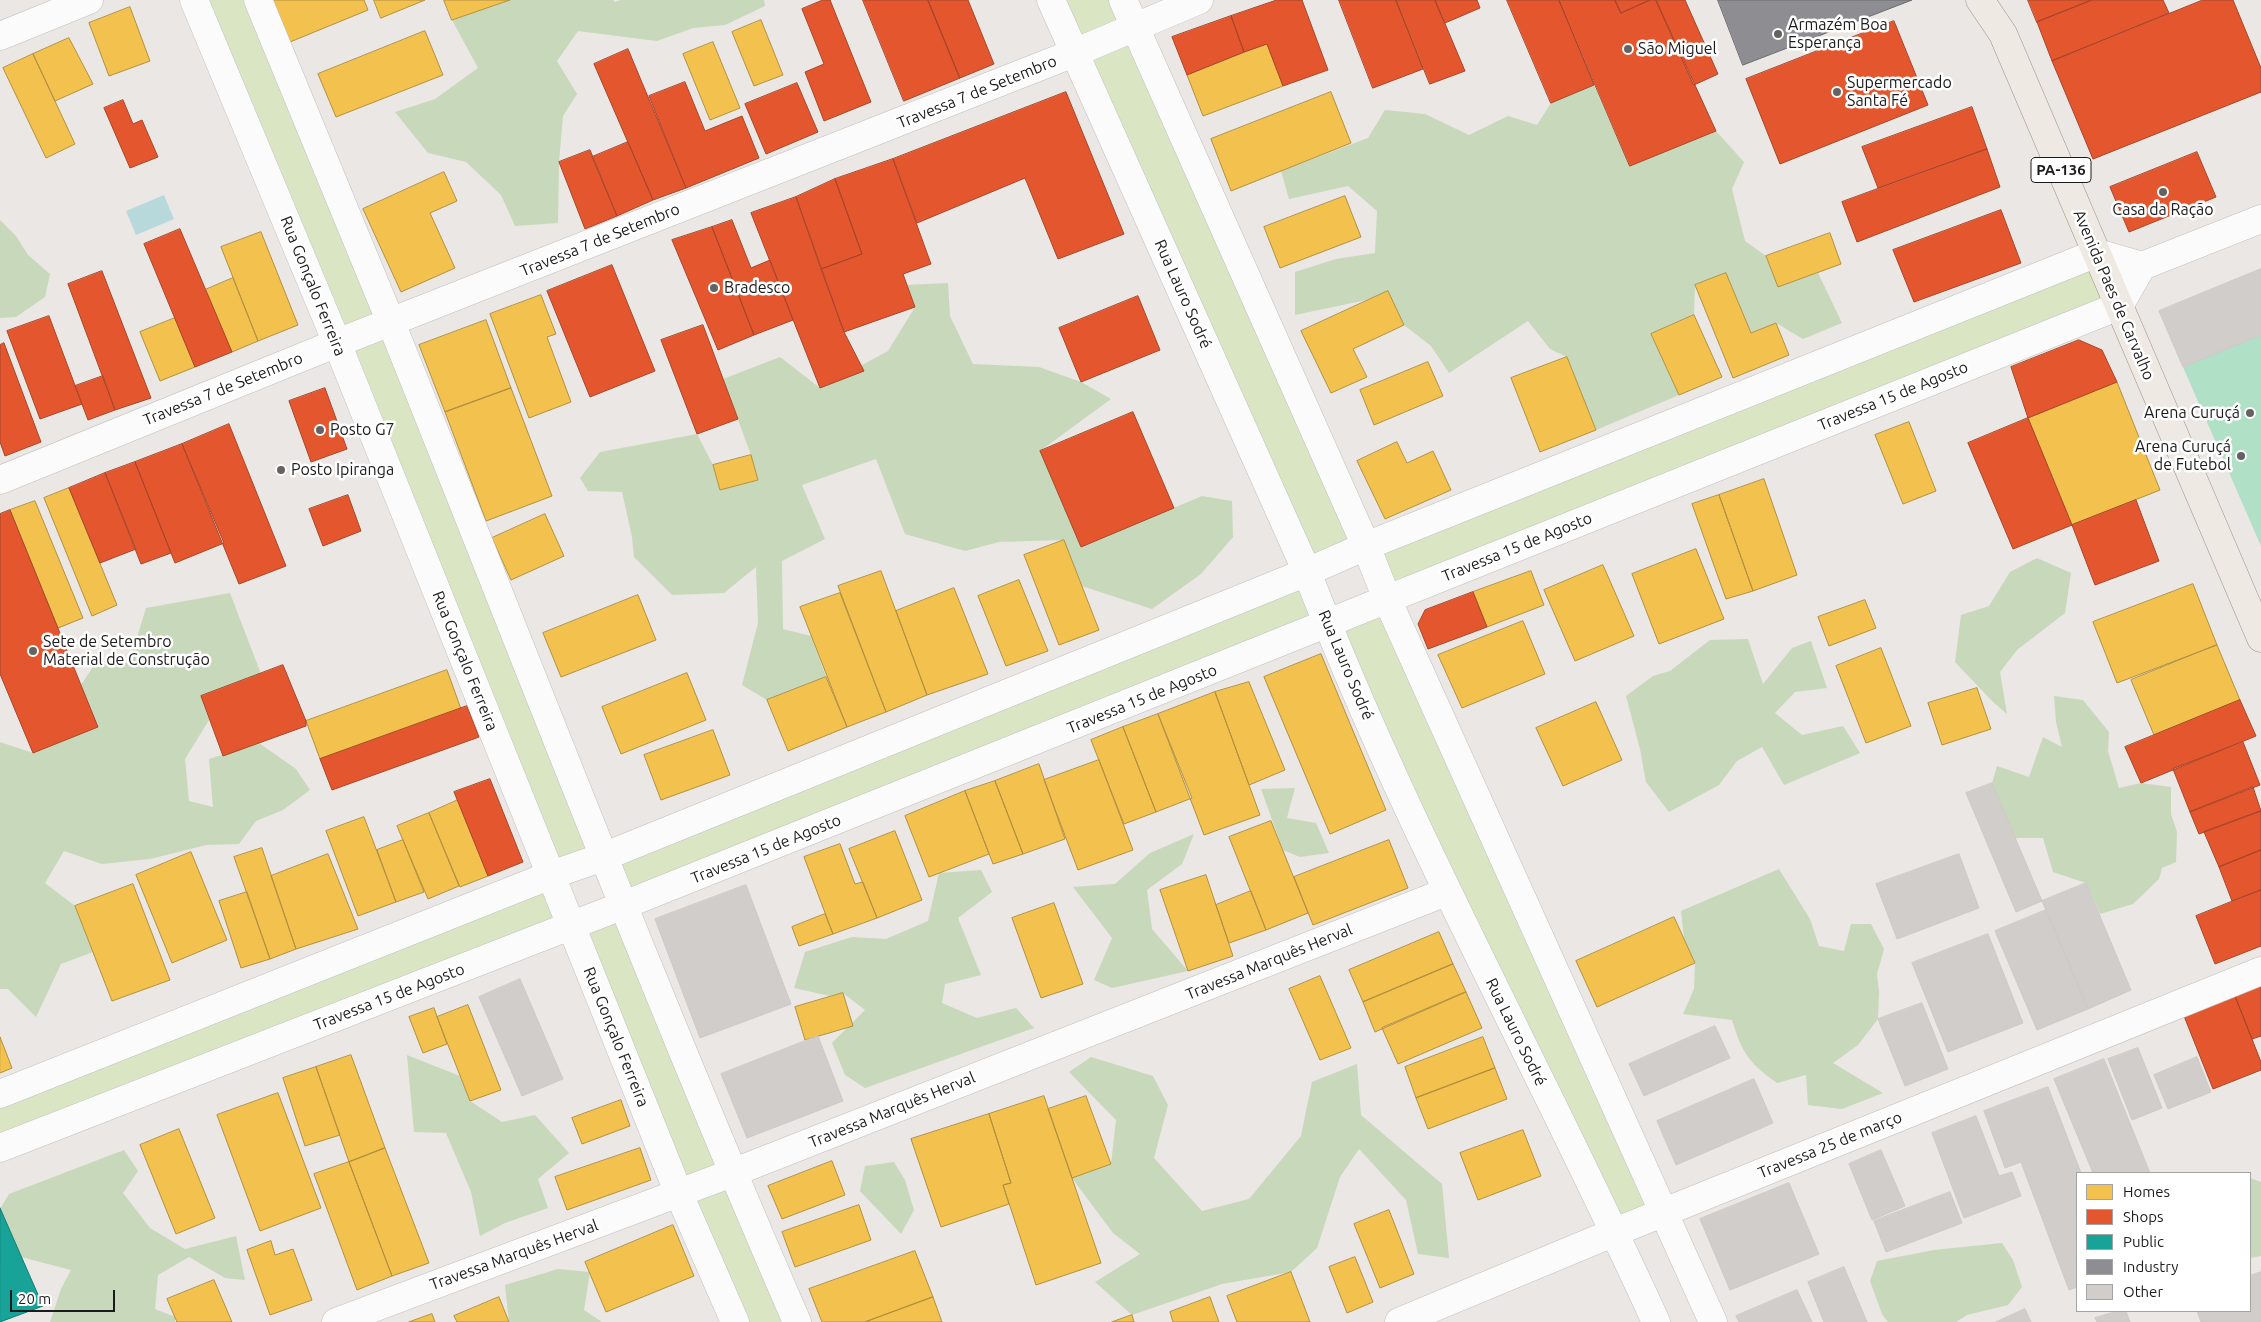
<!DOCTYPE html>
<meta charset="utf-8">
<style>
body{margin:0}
#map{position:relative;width:2261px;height:1322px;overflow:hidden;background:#eae7e4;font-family:Ubuntu,sans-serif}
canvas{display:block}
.legend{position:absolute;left:2076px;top:1172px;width:175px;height:140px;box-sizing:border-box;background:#fff;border:1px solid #a4a4a4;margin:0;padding:6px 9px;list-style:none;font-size:15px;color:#1c1c1c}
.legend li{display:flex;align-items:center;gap:10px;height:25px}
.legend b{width:25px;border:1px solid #a4a4a4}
.scale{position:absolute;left:10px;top:1290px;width:105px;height:22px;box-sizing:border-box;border:2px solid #1c1c1c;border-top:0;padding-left:6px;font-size:15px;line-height:18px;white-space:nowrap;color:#1c1c1c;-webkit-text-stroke:4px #fff;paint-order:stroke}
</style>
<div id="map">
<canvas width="2261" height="1322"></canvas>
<ul class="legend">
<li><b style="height:14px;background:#f2c14e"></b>Homes</li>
<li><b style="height:14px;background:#e4572e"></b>Shops</li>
<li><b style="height:14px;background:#17a398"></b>Public</li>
<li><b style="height:14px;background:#8d8d92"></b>Industry</li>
<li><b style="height:14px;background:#d1cdcb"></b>Other</li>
</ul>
<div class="scale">20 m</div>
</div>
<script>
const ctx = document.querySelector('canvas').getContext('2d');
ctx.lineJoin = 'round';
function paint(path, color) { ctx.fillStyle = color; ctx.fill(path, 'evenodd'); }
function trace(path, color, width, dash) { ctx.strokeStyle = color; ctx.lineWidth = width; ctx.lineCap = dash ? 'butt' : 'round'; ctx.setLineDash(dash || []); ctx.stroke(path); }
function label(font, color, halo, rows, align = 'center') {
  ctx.font = font + ' Ubuntu,sans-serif'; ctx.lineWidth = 5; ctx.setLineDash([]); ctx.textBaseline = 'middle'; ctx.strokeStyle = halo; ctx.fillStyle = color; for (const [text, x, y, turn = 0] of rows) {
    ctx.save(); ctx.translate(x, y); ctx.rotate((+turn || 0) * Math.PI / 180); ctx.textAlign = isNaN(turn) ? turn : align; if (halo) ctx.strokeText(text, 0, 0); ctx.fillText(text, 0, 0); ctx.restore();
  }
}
paint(new Path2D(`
 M194,0H258L603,857L1307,572L1051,0H1123L1366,546L2097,253L2119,306L1387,599L1663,1213L1615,1232L1327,625L624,905L797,1322H735L571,926L0,1148V1094L551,875ZM1367,546L1387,599L1327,624L1307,572ZM603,857L624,905L571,926L551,875Z`), '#dae6c3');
paint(new Path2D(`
 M510,0H613L615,2L621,0H764L765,6L725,25L693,28L657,41L578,31L557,61L577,94L563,116L559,162L558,223L515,226L501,195L466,162L428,153L395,112L435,99L478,68L452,20Z
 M1594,85L1630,166L1716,131L1744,162L1732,189L1745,241L1766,256L1778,287L1818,273L1842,323L1803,339L1776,323L1751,333L1726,273L1695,285L1694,315L1651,334L1679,395L1596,430L1567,357L1550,349L1528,321L1449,373L1431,346L1404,325L1388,292L1371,299L1295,315V272L1336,259L1375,253L1377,211L1348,186L1289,199L1281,171L1368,138L1385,110L1425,114L1469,135L1508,116L1537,125L1551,103Z
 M0,220L16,236L28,255L50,274L45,297L16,317L0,318Z
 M948,283L950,316L973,364L1039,367L1081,382L1111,399L1040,451L1081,547L1202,496L1232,501L1233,537L1201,574L1152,609L1082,586L1063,540L999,542L965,551L905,534L876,459L802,485L825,539L782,561L783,629L811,636L826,677L767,700L742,685L758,623L756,567L724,593L672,595L634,557L632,537L622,492L588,491L580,478L600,452L697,434L713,465L720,490L758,480L751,455L723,379L780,357L820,388L888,351L915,307L907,285Z
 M2037,558L2071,573L2065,613L2017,650L2000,672L2007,714L1993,702L1955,662L1961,615L1989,606L2010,572Z
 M230,593L261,674L201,696L209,720L185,759L189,801L213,807L209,759L259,743L296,769L310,790L283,810L256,821L239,844L206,845L150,859L102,864L64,851L45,883L75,906L93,952L61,964L36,1017L8,989H0V742L33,753L97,727L81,685L96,662L129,663L146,608Z
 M1748,639L1763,684L1792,648L1811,641L1827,688L1795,692L1775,713L1802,735L1843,726L1860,753L1784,785L1762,747L1737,761L1719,785L1669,812L1646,782L1640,749L1626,696L1653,676L1670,671L1710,640Z
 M2054,696L2083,700L2109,732L2108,751L2119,788L2141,783L2171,787V814L2177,832L2176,862L2162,868L2159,879L2133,904L2100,914L2086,883L2053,872L2043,838H2015L1992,783L1997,766L2029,777L2043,737L2062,747L2056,722Z
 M1295,788L1287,818L1316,823L1329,853L1300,857L1283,850L1261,789Z
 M1194,834L1182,864L1147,890L1152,929L1188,971L1112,988L1094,980L1112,938L1073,887L1115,884L1150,853Z
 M1779,869L1810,919L1819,946L1844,951L1851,924H1871L1884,949L1877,974L1879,992L1878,1019L1858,1045L1833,1063L1883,1093L1842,1109L1808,1105L1806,1075L1777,1083C1749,1063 1742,1053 1732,1020L1683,1014L1694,989L1695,963L1684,938L1681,911Z
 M981,870L992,892L958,918L981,975L945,984L942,1003L977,1018L1016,1008L1034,1028L865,1088L845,1075L832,1043L865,1010L843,993L830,996L794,988L805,952L852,937L886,939L928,921L939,873Z
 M407,1055L460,1076L470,1101L502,1122L535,1115L569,1153L538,1179L548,1208L505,1223L480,1236L471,1192L446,1133L414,1132Z
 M1091,1057L1153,1076L1168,1105L1154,1158L1202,1211L1249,1199L1301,1136L1312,1082L1357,1064L1361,1115L1442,1184L1449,1258L1418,1254L1406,1200L1359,1149L1340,1177L1317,1248L1291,1272L1222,1284L1132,1315L1095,1282L1140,1254L1113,1233L1072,1178L1111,1164L1116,1120L1069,1072Z
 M124,1150L138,1171L123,1193L150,1228L185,1249L236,1236L245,1280L225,1278L189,1257L158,1275L155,1309L175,1317V1322H50L61,1289L71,1270L21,1257L0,1209L9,1194Z
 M894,1162L905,1180L914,1210L901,1234L860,1191L865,1166Z
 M2250,1178L2261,1182V1256L2250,1258Z
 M2002,1243L2013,1260L2022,1287L2008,1305L1967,1315L1956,1322H1888L1882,1314L1870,1281L1877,1261L1934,1250Z
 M558,1269L590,1272L584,1310L602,1322H509L505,1285Z`), '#c8d8ba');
paint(new Path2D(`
 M2261,335V546L2183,367Z`), '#b0e0c6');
paint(new Path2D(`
 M164,195L174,219L136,235L126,211Z`), '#b8d9dc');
const homes = new Path2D(`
 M276,0H364L368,10L290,42L273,1Z
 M374,0H425L381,18Z
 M444,0H510L452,20Z
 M130,7L150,61L109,76L89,23Z
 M761,20L783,75L754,86L732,32Z
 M425,31L443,75L336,117L318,74Z
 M69,38L93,84L55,101L33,54Z
 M713,42L740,108L710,120L683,54Z
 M1267,44L1283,86L1203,116L1187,75Z
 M33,54L75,144L46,158L3,68Z
 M1331,92L1351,143L1231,191L1211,139Z
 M444,172L457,201L430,213L455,268L401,292L363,209Z
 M1345,196L1361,237L1280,268L1264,227Z
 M261,232L298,325L258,341L221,247Z
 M1830,233L1841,264L1778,287L1766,256Z
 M1726,273L1751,333L1776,323L1789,355L1733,378L1695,285Z
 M233,278L258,341L232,352L205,290Z
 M1388,291L1404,325L1353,349L1367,377L1331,393L1301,331Z
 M541,295L556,334L547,337L571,402L529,418L490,314Z
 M1694,315L1722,377L1679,395L1651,334Z
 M175,318L195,367L160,381L140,332Z
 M486,320L511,388L445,412L419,345Z
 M1567,357L1596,430L1540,452L1511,378Z
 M1428,362L1443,396L1374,425L1360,390Z
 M2117,382L2160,490L2072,525L2028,418Z
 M511,388L552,496L486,521L445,412Z
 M1909,422L1936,491L1903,504L1875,435Z
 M1397,442L1407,463L1433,451L1451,490L1385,519L1357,461Z
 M751,455L758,480L720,490L713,465Z
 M1764,479L1797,575L1753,591L1719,495Z
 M69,488L117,605L92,616L44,498Z
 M1719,495L1753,591L1726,599L1692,504Z
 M35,501L83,618L58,628L10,510Z
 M545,514L564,556L511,580L492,538Z
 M1064,540L1099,630L1059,645L1024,555Z
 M1696,549L1724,619L1659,644L1632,574Z
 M1603,565L1634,636L1575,661L1544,590Z
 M881,571L927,695L886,712L838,586Z
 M1531,571L1544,605L1487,627L1473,592Z
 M1019,580L1048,651L1006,666L978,596Z
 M2193,584L2217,645L2117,683L2093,622Z
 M954,588L988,674L927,695L896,611Z
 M840,593L886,712L847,727L800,607Z
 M638,595L656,640L561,677L543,633Z
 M1865,600L1876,628L1829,646L1818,617Z
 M1523,621L1545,674L1462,708L1438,655Z
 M2217,645L2240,700L2154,735L2131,680Z
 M1881,648L1911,726L1866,743L1836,666Z
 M1321,654L1386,810L1330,834L1264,677Z
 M447,670L461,709L320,759L306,721Z
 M687,673L706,720L621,754L602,707Z
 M826,677L847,727L788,751L767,700Z
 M1249,682L1285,770L1249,785L1215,692Z
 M1977,688L1991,729L1942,745L1928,703Z
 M1215,692L1260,815L1204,835L1158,714Z
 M1596,702L1622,760L1563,786L1536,728Z
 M1158,714L1192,798L1156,812L1123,727Z
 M1123,727L1156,812L1124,824L1091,740Z
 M713,730L730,775L661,800L644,755Z
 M1099,760L1133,850L1078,870L1044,780Z
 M1039,764L1065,839L1023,854L995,781Z
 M995,781L1023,854L993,864L965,791Z
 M965,791L989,854L929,877L905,816Z
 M458,800L488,876L460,887L429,813Z
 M429,813L459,886L428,899L397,826Z
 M364,817L396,902L358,916L326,831Z
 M1271,821L1308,913L1266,930L1229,837Z
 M895,831L922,900L877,918L849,849Z
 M403,840L424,892L396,902L377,850Z
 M1389,840L1408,888L1313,925L1294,877Z
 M840,844L855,884L863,882L877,918L833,934L804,857Z
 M262,848L296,949L270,959L234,857Z
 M191,852L227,940L172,963L136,875Z
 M328,854L358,929L296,949L271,876Z
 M1206,875L1233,956L1188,971L1160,890Z
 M133,884L170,980L112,1001L75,906Z
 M1251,891L1266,930L1229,943L1216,905Z
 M247,892L270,959L241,968L219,901Z
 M1054,903L1083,984L1041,998L1012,918Z
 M825,914L833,934L799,946L792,927Z
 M1674,917L1695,963L1597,1007L1576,961Z
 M1439,932L1453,964L1363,1002L1349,970Z
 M1453,964L1466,992L1375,1032L1363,1002Z
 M1320,976L1351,1048L1320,1060L1289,989Z
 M1466,992L1482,1028L1398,1064L1382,1028Z
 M843,993L853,1026L805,1040L795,1007Z
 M468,1005L501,1090L470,1101L437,1017Z
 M434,1008L447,1044L423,1053L409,1017Z
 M0,1037L12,1068L0,1073Z
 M1483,1037L1495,1068L1416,1098L1405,1067Z
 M351,1055L385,1148L349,1162L316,1067Z
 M316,1067L340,1135L305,1146L283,1078Z
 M1495,1068L1507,1099L1428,1129L1416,1098Z
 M278,1093L321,1208L260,1231L217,1115Z
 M1044,1096L1101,1263L1036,1285L1003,1185L1011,1183L989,1114Z
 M1086,1096L1111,1164L1072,1178L1048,1109Z
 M621,1100L630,1126L582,1144L572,1118Z
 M989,1114L1011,1183L1003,1185L1009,1204L941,1227L911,1139Z
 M179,1129L215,1218L176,1234L140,1145Z
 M1523,1130L1541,1176L1478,1200L1460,1153Z
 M385,1148L429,1263L392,1276L349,1162Z
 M640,1148L651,1180L567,1210L555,1177Z
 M832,1161L845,1195L782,1219L768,1186Z
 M349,1162L392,1276L357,1290L314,1174Z
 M859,1205L871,1240L795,1267L782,1232Z
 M1389,1210L1414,1274L1380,1288L1354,1224Z
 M673,1225L694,1276L606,1312L585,1262Z
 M271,1241L275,1255L293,1249L312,1300L270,1315L247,1250Z
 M915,1251L933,1297L865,1322H822L809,1289Z
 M1355,1257L1373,1302L1347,1313L1329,1267Z
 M1291,1272L1310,1322H1237L1227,1296Z
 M214,1280L232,1322H177L167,1299Z
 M499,1297L509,1322H457L454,1316Z
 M933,1297L942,1322H865Z
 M1210,1297L1219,1322H1173L1170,1312Z
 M432,1314L435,1322H409Z
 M1132,1315L1134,1322H1112Z`);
paint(homes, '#f2c14e');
trace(homes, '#b2903f', 1);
const shops = new Path2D(`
 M823,0H830L871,102L824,121L805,72L824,64L802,9Z
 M863,0H928L960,78L904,101Z
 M928,0H968L994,64L960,78Z
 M1277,0H1302L1328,70L1283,86L1267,44L1244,52L1231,16Z
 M1339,0H1396L1423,69L1373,88Z
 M1396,0H1435L1465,71L1430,84Z
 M1435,0H1477L1480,8L1445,23Z
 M1507,0H1559L1594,85L1551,103Z
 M1559,0H1615L1621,13L1650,0H1656L1716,131L1630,166Z
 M1615,0H1650L1621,13Z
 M1656,0H1685L1718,74L1694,85Z
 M2028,0H2092L2037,22Z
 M2092,0H2163L2169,13L2052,61L2037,22Z
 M2203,0H2233L2261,68V92L2093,159L2052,61Z
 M1231,16L1244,52L1187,75L1172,37Z
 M1894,21L1928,105L1780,164L1746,79Z
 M628,49L686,188L653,200L594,64Z
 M685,82L705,131L742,116L759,158L686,188L649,96Z
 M797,83L818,132L766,154L745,104Z
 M1066,92L1124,234L1058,259L1025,178L917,223L893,159Z
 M123,100L133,124L142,120L158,157L130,168L104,108Z
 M1972,107L1987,149L1878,188L1862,147Z
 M628,142L653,200L617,216L592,157Z
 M1987,149L2000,187L1857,242L1842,202Z
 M590,150L617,216L585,229L559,162Z
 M2197,152L2216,197L2129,232L2110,187Z
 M893,159L931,264L903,274L915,307L844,332L821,269L862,254L835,179Z
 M835,179L862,254L821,269L796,197Z
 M796,197L844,332L864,371L820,388L751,213Z
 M2001,210L2021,263L1914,302L1893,250Z
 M732,220L751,268L770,260L793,320L754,335L712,227Z
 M712,227L754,335L718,350L672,240Z
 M180,229L232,352L195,367L144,244Z
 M612,265L655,371L590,397L547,291Z
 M102,271L151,398L115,410L68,284Z
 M1138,296L1160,350L1081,382L1059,328Z
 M49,316L82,404L40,419L7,331Z
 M703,325L738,419L697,434L661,340Z
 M2079,340L2102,350L2117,382L2028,418L2011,367Z
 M4,343L41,442L5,456L0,442V345Z
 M103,376L115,410L88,420L75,386Z
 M325,388L347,449L311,462L289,401Z
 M1133,412L1174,508L1081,547L1040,451Z
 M2028,418L2072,525L2013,549L1968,443Z
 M229,424L286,566L239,584L182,444Z
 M182,444L224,543L175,563L135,462Z
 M135,462L171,553L141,564L105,473Z
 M105,473L136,549L100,563L69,488Z
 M348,495L361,531L323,546L309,509Z
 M2136,500L2159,561L2095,585L2072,525Z
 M10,510L98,727L33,753L0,674V514Z
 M1473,592L1487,627L1428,649L1418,624L1425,610Z
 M283,665L306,721V726L223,756L201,696Z
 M2240,700L2256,736L2141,783L2125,747Z
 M467,706L479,737L332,790L320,759Z
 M2243,742L2260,785L2190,812L2173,769Z
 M490,779L523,862L488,876L454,792Z
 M2253,787L2261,811L2199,834L2190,812Z
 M2261,811V850L2219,867L2204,832Z
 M2261,850V890L2232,901L2219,867Z
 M2261,890V946L2215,964L2196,916Z
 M2261,986V1036L2252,1039L2235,996Z
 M2235,996L2261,1062V1070L2213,1089L2184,1016Z`);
paint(shops, '#e4572e');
trace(shops, '#a84529', 1);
const public = new Path2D(`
 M0,1208L43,1306L0,1322Z`);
paint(public, '#17a398');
trace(public, '#187a73', 1);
const industry = new Path2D(`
 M1718,0H1912L1743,65Z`);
paint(industry, '#8d8d92');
trace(industry, '#6b6b6f', 1);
const building = new Path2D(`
 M2261,269V335L2183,367L2159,311Z
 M1992,783L2042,901L2016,912L1966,793Z
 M1959,854L1979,908L1897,939L1876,884Z
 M2086,883L2131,990L2088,1009L2042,901Z
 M746,885L791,1004L700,1038L655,919Z
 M2046,910L2088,1009L2037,1030L1995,931Z
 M1988,934L2023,1023L1948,1052L1912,963Z
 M520,979L563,1079L522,1096L479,997Z
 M1922,1003L1948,1069L1905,1086L1878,1019Z
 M1715,1026L1730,1058L1644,1096L1629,1064Z
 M818,1036L843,1101L747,1138L721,1074Z
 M2138,1048L2162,1108L2132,1120L2108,1059Z
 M2197,1057L2211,1092L2168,1109L2154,1075Z
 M2104,1059L2150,1173H2093L2054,1079Z
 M1754,1079L1773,1123L1676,1165L1657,1121Z
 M2048,1087L2081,1173H2077V1287L2069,1290L2021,1162L2005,1168L1984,1111Z
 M1976,1116L1999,1176L2012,1172L2021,1196L1964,1218L1932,1133Z
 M1881,1150L1905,1206L1872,1220L1849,1164Z
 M1789,1183L1819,1254L1730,1290L1700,1219Z
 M1950,1192L1962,1223L1886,1252L1874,1221Z
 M1844,1267L1867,1322H1824L1808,1282Z
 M2261,1272V1322H2201L2197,1311H2250V1276Z
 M1797,1290L1812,1322H1739L1736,1316Z
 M2025,1309L2031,1322H1996Z
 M2118,1311H2126L2130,1322H2097L2095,1318Z`);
paint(building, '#d1cdcb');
trace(building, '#cdc9c5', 1);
const minor = new Path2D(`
 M1051,0L1307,572C1406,830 1542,1071 1656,1322
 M1123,0L1366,546L1387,599L1713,1322
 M0,1094L551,875L603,857L1307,572L1366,546L2097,253L2142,266
 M0,1148L624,905L2119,306L2142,266L2261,219
 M336,1322L732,1173L1446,892
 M1399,1322L1615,1232L2261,971`);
const tertiary = new Path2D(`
 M194,0L337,343L679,1194L735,1322
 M258,0C303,108 348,216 392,325C526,658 654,993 797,1322
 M0,36L89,0
 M0,480L337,343L1074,53L1199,0`);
const primary = new Path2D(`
 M1980,0L2003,34L2261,638`);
trace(minor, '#c1c0bf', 29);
trace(tertiary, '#c1c0bf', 29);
trace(primary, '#9f9282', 29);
trace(minor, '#fcfbfb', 28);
trace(tertiary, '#fcfbfb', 28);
trace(primary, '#efe9e3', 28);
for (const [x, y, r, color] of [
 [1778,34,5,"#646362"],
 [1628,49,5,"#646362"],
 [1837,92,5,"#646362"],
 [2163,192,5,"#646362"],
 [714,288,5,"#646362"],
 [2250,413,5,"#646362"],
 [320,430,5,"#646362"],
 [2241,456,5,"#646362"],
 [281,470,5,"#646362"],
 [33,651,5,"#646362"]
]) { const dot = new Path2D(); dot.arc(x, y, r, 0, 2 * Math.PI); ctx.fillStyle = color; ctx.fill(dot); trace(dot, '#fff', 2); }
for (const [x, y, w] of [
 [2061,170,60]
]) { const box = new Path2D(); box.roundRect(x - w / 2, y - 12.5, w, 25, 4); ctx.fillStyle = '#fff'; ctx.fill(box); trace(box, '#1c1c1c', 1); }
label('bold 15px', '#1c1c1c', null, [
 ["PA-136",2061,170]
]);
label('16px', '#1c1c1c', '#fff', [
 ["Armazém Boa",1788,25],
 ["Esperança",1788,43],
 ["São Miguel",1638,49],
 ["Supermercado",1847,83],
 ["Santa Fé",1847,101],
 ["Casa da Ração",2163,210,"center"],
 ["Bradesco",724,288],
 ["Arena Curuçá",2240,413,"right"],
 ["Posto G7",330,430],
 ["Arena Curuçá",2231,447,"right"],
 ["de Futebol",2231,465,"right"],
 ["Posto Ipiranga",291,470],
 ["Sete de Setembro",43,642],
 ["Material de Construção",43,660]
], 'left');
label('16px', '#1c1c1c', '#fff', [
 ["Travessa 7 de Setembro",977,92,-22],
 ["Travessa 7 de Setembro",600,240,-22],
 ["Rua Gonçalo Ferreira",313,286,68],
 ["Rua Lauro Sodré",1183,294,66],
 ["Avenida Paes de Carvalho",2114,295,67],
 ["Travessa 7 de Setembro",223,389,-22],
 ["Travessa 15 de Agosto",1893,396,-22],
 ["Travessa 15 de Agosto",1517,547,-22],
 ["Rua Gonçalo Ferreira",465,661,68],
 ["Rua Lauro Sodré",1346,665,67],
 ["Travessa 15 de Agosto",1142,699,-22],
 ["Travessa 15 de Agosto",766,849,-22],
 ["Travessa Marquês Herval",1269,962,-22],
 ["Travessa 15 de Agosto",389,997,-21],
 ["Rua Lauro Sodré",1516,1032,64],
 ["Rua Gonçalo Ferreira",616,1037,68],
 ["Travessa Marquês Herval",892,1110,-22],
 ["Travessa 25 de março",1830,1145,-22],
 ["Travessa Marquês Herval",514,1255,-20]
]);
</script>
